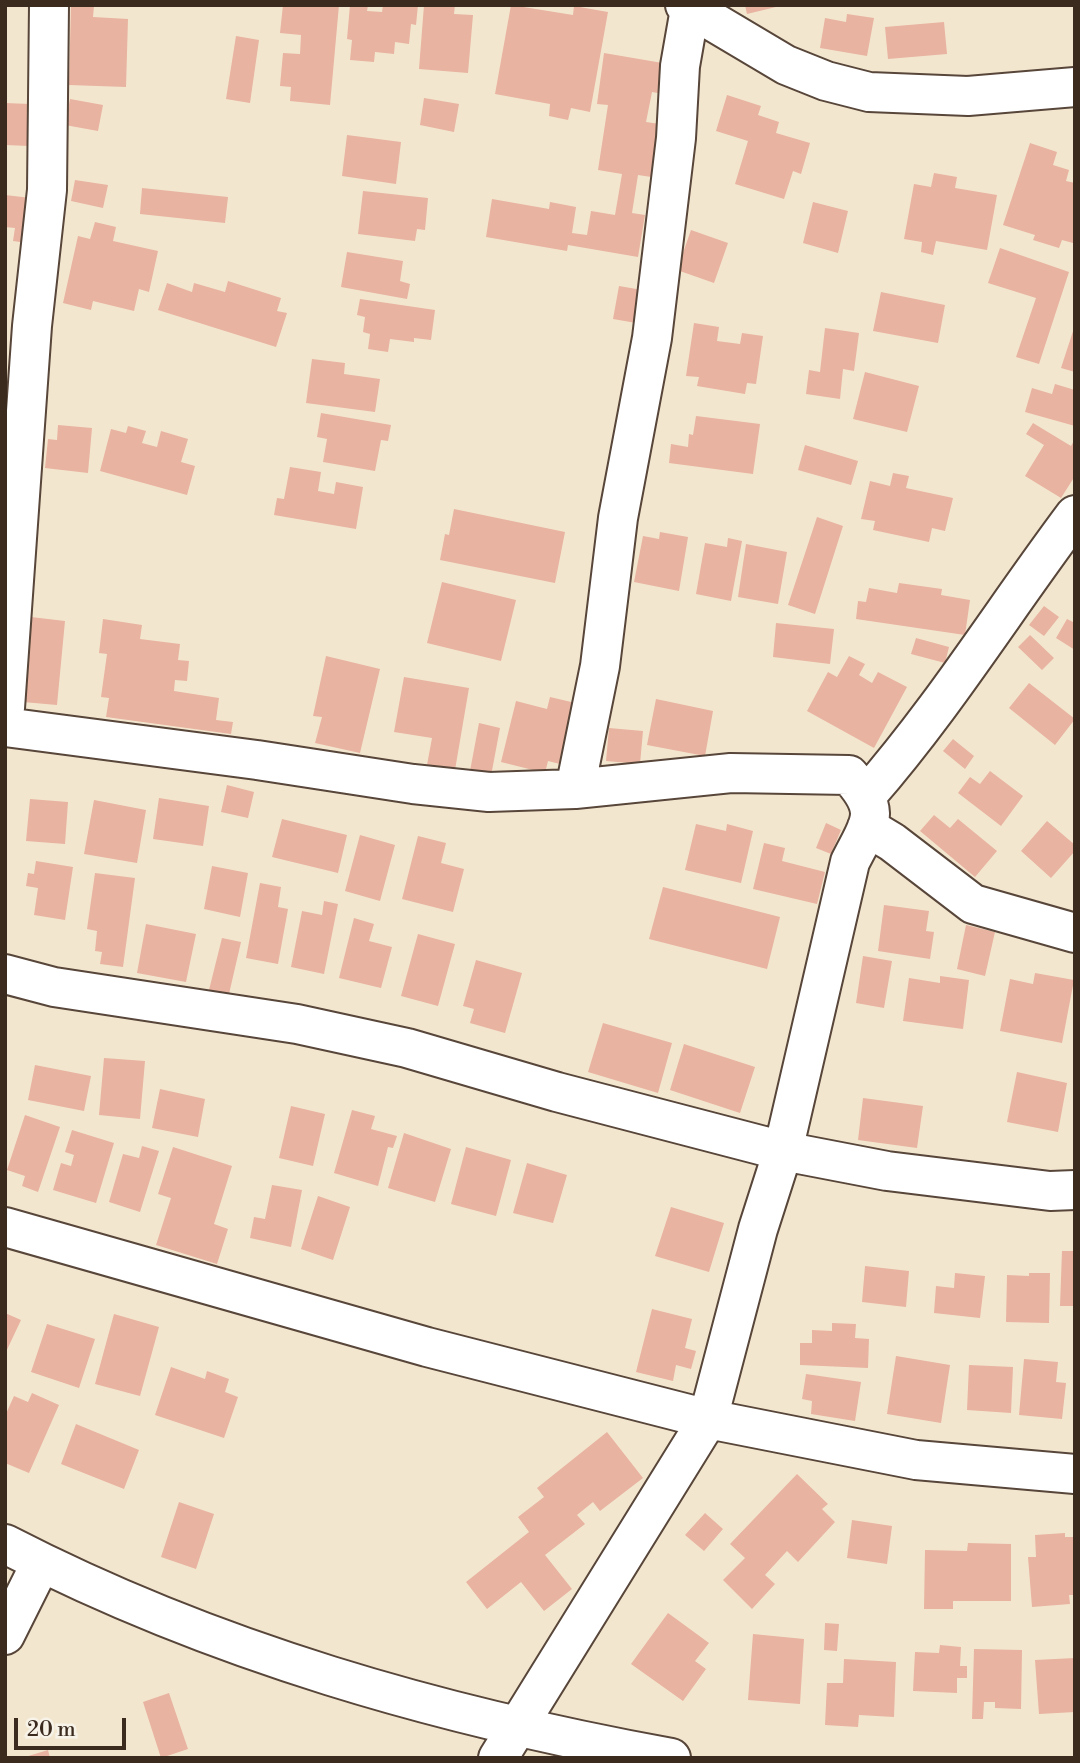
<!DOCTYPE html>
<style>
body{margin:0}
#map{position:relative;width:1080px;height:1763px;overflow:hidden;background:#f3e6cf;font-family:"Libre Bodoni",serif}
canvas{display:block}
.frame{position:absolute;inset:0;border:7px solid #3b2a1e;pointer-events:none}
.scale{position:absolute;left:14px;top:1718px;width:112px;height:32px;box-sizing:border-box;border:4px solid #3b2a1e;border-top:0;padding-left:9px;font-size:21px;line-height:24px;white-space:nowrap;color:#3b2a1e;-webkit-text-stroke:5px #f7f3e8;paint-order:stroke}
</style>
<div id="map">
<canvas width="1080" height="1763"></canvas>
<div class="frame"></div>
<div class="scale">20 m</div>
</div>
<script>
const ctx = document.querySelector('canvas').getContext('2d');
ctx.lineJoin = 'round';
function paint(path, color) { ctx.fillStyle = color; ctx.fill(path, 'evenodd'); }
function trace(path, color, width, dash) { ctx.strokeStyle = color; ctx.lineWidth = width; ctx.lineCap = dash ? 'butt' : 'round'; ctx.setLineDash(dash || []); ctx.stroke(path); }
paint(new Path2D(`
 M71,5L94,6L93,17L128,19L126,87L69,85Z
 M283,5H339L330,105L290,101L291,87L280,86L283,53L300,54L301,35L280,33Z
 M350,5H368L367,11L382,12L383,5H418L416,25L411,24L409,44L395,42L394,54L375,52L374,62L350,60L352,40L347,39Z
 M424,5H455L454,14L473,15L468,73L419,69Z
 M511,5L573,15L574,6L608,12L590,112L571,108L568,120L549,116L550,104L495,94Z
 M745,5H780V6L747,14Z
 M847,14L874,18L867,56L820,48L825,18L846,22Z
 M944,22L947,54L888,59L885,27Z
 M236,36L259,40L250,103L226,99Z
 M604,53L680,66L675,96L652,92L646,122L667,125L658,178L638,175L632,213L645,215L638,257L568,245L567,251L486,237L492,199L549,209L550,202L576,207L572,233L587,235L591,211L615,215L622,174L598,170L608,105L597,104Z
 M727,95L761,106L758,115L779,122L776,133L810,143L801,174L793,171L784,199L735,184L748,141L716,131Z
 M424,98L459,104L454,132L420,125Z
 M70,99L103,105L98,131L65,125Z
 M5,103L30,104L29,146L5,145Z
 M347,135L401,142L396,184L342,176Z
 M1030,143L1057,152L1053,165L1069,170L1066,181L1075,183V237L1073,243L1062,240L1059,248L1033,240L1035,235L1003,225Z
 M934,173L957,177L955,188L997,195L987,250L936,241L933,255L921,252L922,242L904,239L914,184L931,187Z
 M75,180L108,185L103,208L71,201Z
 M142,188L228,197L225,223L140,214Z
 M363,191L428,198L425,230L417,229L415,241L358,234Z
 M5,195L31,198L27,243L13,241L15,228L5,227Z
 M813,202L848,211L838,253L803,243Z
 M95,222L116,227L113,241L158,251L149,292L139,289L134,311L93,301L91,310L63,303L78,236L90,239Z
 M691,230L728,243L714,283L677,270Z
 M1000,248L1069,272L1039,364L1016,357L1036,298L988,283Z
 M347,252L403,261L400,281L410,284L407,299L341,287Z
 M228,281L281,298L277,311L287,313L276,347L158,310L167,283L192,292L194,283L225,292Z
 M619,286L648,291L642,324L613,319Z
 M881,292L945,305L938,343L873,331Z
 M360,299L435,310L431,340L414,338V342L390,339L388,352L368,349L370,334L363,332L365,317L357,315Z
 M694,323L719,327L717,341L740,344L742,333L763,336L756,384L747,383L745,394L697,386L699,377L686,376Z
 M1075,325V372L1061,368Z
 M825,328L859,333L854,371L843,369L840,399L806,394L809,370L820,372Z
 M312,359L345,363L344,374L380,379L375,412L306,403Z
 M865,372L919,386L907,432L853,419Z
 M1055,384L1075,390V426L1025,412L1032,388L1052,394Z
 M321,413L391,425L388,441L381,440L375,471L323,462L327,439L317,437Z
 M696,416L760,424L753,474L669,463L671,444L688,447L689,434L693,435Z
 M1033,423L1071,446L1075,439V476L1061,498L1025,476L1044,445L1026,434Z
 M58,425L92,428L88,473L45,468L48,439L57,440Z
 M128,426L146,431L142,443L157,447L161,431L188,439L181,462L195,466L187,495L100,471L111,429L126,433Z
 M805,445L858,461L851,485L798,470Z
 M290,467L321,472L318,491L334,494L336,482L363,487L356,529L274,515L277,498L284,499Z
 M893,473L909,476L906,488L953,498L945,531L932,528L929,542L873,530L875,521L861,519L870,481L890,486Z
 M454,509L565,532L555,583L440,560L445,534L449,535Z
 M817,517L843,526L815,614L788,605Z
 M660,532L688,537L679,591L634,582L643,536L659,539Z
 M728,538L742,541L731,601L696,594L705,543L727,547Z
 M746,544L787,552L778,604L738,597Z
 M442,582L516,600L501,661L427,643Z
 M899,583L942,589L941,595L970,600L965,635L856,619L858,601L866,602L869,588L897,593Z
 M1044,606L1059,617L1044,636L1029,625Z
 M31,617L65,621L57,705L23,702Z
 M103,619L142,625L140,639L180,644L178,660L189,661L187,681L175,680L174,691L219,698L216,720L233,722L231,734L106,717L109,698L101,697L107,654L99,653Z
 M1067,619L1075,623V650L1056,638Z
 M776,623L834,629L830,664L773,657Z
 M1030,635L1054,658L1042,670L1018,647Z
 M916,638L949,647L945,663L911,654Z
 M326,656L380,669L360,753L315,743L322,717L313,716Z
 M849,656L865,664L859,675L872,683L878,672L907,687L874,748L807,711L828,672L837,677Z
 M404,677L469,688L455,770L427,765L432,738L394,732Z
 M1029,683L1075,719L1055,745L1009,708Z
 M550,697L584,705L568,766L548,761L545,773L501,762L516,701L547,709Z
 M656,699L713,711L705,756L647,745Z
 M479,723L500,728L491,776L470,771Z
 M609,728L643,731L640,764L606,761Z
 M953,739L974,756L965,769L943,751Z
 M990,771L1023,796L1001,826L958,793L970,777L980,784Z
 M227,785L254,792L248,818L221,812Z
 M159,798L209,806L203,846L153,839Z
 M30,799L68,802L65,844L26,841Z
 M94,800L146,810L137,863L84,854Z
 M934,815L950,828L958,819L997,851L975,877L920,831Z
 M282,819L347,835L338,873L272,857Z
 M1047,821L1075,845V851L1051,878L1021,851Z
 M826,823L841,830L831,854L816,848Z
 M696,824L726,831L727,824L753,831L741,883L685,870Z
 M360,835L395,845L380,901L345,891Z
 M418,836L446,843L441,863L464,869L453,912L402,899Z
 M764,843L785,848L782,861L825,872L817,904L753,889Z
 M36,861L73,867L65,920L34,915L38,888L26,886L28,873L34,874Z
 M212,866L248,873L240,917L204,909Z
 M95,873L135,878L123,967L100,964L102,952L95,951L97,931L87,929Z
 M260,883L281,887L278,907L288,909L278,964L246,958Z
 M663,887L780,917L767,969L649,939Z
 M324,901L338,904L324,974L291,967L302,911L322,915Z
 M884,905L929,911L926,931L934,932L930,959L878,951Z
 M354,918L374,924L369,941L392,947L381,988L339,978Z
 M146,924L196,934L186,982L137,973Z
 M966,925L995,932L985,976L957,969Z
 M418,934L455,944L438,1006L401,996Z
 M222,938L241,942L229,994L209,990Z
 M863,956L892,961L884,1008L856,1003Z
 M476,960L522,973L505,1033L470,1023L474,1009L463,1006Z
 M1035,973L1074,980L1062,1043L1000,1031L1010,979L1033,984Z
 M940,976L969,980L963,1029L903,1021L909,978L940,983Z
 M603,1023L672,1043L658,1093L588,1072Z
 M684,1044L755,1067L740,1113L670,1090Z
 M104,1058L145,1061L140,1119L99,1115Z
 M35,1065L91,1076L84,1111L28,1100Z
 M1017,1072L1067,1083L1058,1132L1007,1122Z
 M160,1089L205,1099L198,1137L152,1128Z
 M863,1098L923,1106L917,1148L858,1140Z
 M291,1106L325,1114L313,1166L279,1158Z
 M352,1110L375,1116L371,1129L397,1136L393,1148L388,1147L378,1186L334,1173Z
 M25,1115L60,1127L38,1192L22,1186L25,1176L7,1170Z
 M72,1130L114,1143L96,1203L53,1190L61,1163L71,1166L74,1155L65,1152Z
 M404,1133L451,1149L435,1202L388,1188Z
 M142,1146L159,1151L140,1212L109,1202L123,1154L139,1158Z
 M173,1147L232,1166L214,1224L228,1229L217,1264L156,1245L171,1198L158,1194Z
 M466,1147L511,1160L496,1216L451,1204Z
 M527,1163L567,1175L553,1223L513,1213Z
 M272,1185L302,1190L291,1247L250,1238L254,1217L265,1219Z
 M318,1196L350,1207L333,1260L301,1249Z
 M671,1207L724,1223L709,1272L655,1256Z
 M1062,1251H1075V1306H1060Z
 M865,1266L909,1271L906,1307L862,1302Z
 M955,1273L985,1276L980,1318L934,1313L936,1286L954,1288Z
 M1029,1273H1050L1049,1323L1006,1322L1007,1275L1029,1276Z
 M652,1309L692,1319L685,1348L696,1351L691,1369L676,1365L673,1381L636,1372Z
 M5,1313L21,1320L5,1354Z
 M114,1314L159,1327L140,1396L95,1384Z
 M832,1323L856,1324L855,1338L869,1339L868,1368L800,1365V1343H812V1330L832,1331Z
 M47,1324L95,1339L79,1388L31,1372Z
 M896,1356L950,1365L941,1423L887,1414Z
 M1024,1359L1058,1362L1056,1382L1066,1383L1062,1419L1019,1415Z
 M969,1365L1013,1367L1011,1413L967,1410Z
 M171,1367L205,1379L207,1371L229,1379L225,1392L238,1397L224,1438L155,1415Z
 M806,1374L861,1382L855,1421L811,1414L812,1401L802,1399Z
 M32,1393L59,1405L29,1473L5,1463V1416L14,1396L28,1402Z
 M76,1424L139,1450L124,1489L61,1464Z
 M607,1432L643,1478L600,1511L593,1502L577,1515L585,1524L545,1555L572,1589L544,1611L521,1582L487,1609L466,1582L529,1532L518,1517L544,1497L537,1488Z
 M797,1474L828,1504L822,1509L835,1522L798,1562L787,1551L765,1575L775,1584L752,1609L723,1580L745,1558L730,1544Z
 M179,1502L214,1514L196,1569L161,1557Z
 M705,1513L723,1529L704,1551L685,1535Z
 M852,1520L892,1526L887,1564L847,1558Z
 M1065,1533V1537H1075V1595H1069L1070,1604L1032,1607L1028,1557H1036L1035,1535Z
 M968,1543L1011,1544V1601H953V1609H924L925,1550L967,1551Z
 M668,1613L709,1643L695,1661L706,1669L683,1701L631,1664Z
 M825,1623L839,1624L837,1651L824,1650Z
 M753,1634L804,1639L800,1704L748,1700Z
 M940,1645L961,1647L960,1666H967V1678H957V1693L913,1691L915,1652L939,1653Z
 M974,1649L1022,1650L1021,1709L995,1708V1702H984L983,1719H972Z
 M1075,1658V1712L1039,1714L1035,1660Z
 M844,1659L896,1662L894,1717L859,1715L858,1727L825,1725L827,1683H843Z
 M169,1693L188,1749L161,1758L143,1702Z
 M48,1750L50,1758H25V1757Z`), '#e8b3a0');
const street = new Path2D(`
 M685,5L786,65L826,81L869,92L968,96L1075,87
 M5,708L32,326L47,190L49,5
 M5,727L257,760L413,784L489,792L575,789L731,773L849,775C883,813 870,822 850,862L783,1151L758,1229L708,1419L498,1758
 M575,789L600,666L618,518L652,338L676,138L680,66L690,9
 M867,795C944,707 1005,608 1075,515
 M867,827L892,842L973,904L1075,933
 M5,974L54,987L297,1024L407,1048L557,1092L783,1151L887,1171L1050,1191L1075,1190
 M5,1227L427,1347L708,1419L916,1460L1075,1474
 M5,1544C214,1652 441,1716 671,1758
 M5,1635L41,1563`);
trace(street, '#574639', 42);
trace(street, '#fff', 38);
</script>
